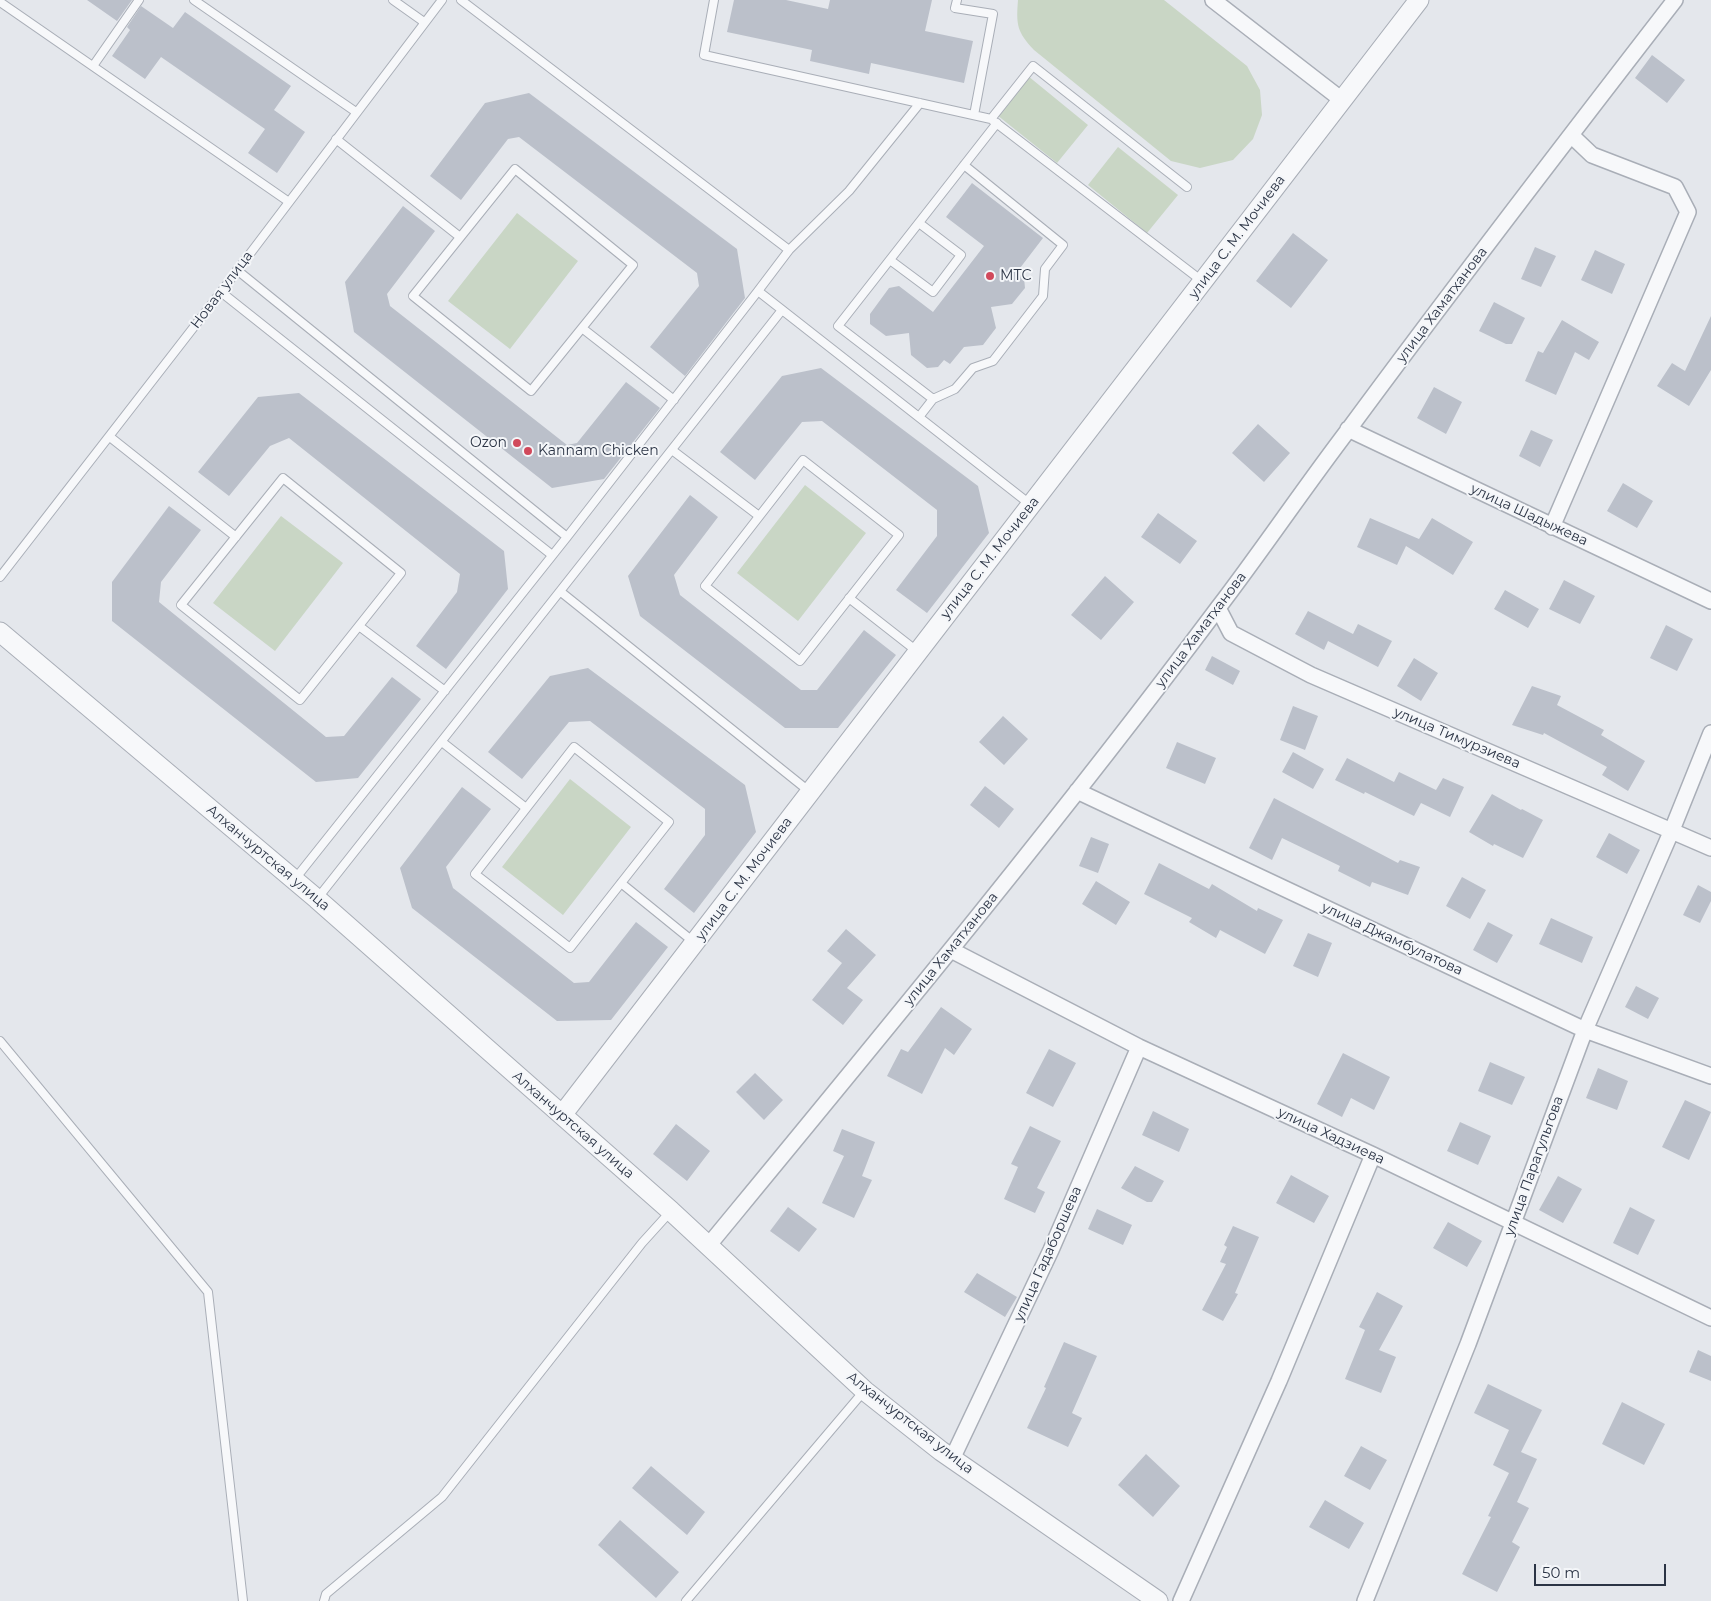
<!DOCTYPE html>
<meta charset="utf-8">
<style>
body{margin:0}
#map{position:relative;width:1711px;height:1601px;overflow:hidden;background:#e4e7ec;font-family:Montserrat,sans-serif}
canvas{display:block}
.scale{position:absolute;left:1534px;top:1564px;width:132px;height:22px;box-sizing:border-box;border:2px solid #2b3445;border-top:0;padding-left:6px;font-size:15px;line-height:18px;white-space:nowrap;color:#2b3445;-webkit-text-stroke:4px #f4f6f9;paint-order:stroke}
</style>
<div id="map">
<canvas width="1711" height="1601"></canvas>
<div class="scale">50 m</div>
</div>
<script>
const ctx = document.querySelector('canvas').getContext('2d');
ctx.lineJoin = 'round';
function paint(path, color) { ctx.fillStyle = color; ctx.fill(path, 'evenodd'); }
function trace(path, color, width, dash) { ctx.strokeStyle = color; ctx.lineWidth = width; ctx.lineCap = dash ? 'butt' : 'round'; ctx.setLineDash(dash || []); ctx.stroke(path); }
function label(font, color, halo, rows, align = 'center') {
  ctx.font = font + ' Montserrat,sans-serif'; ctx.lineWidth = 4; ctx.setLineDash([]); ctx.textBaseline = 'middle'; ctx.strokeStyle = halo; ctx.fillStyle = color; for (const [text, x, y, turn = 0] of rows) {
    ctx.save(); ctx.translate(x, y); ctx.rotate((+turn || 0) * Math.PI / 180); ctx.textAlign = isNaN(turn) ? turn : align; if (halo) ctx.strokeText(text, 0, 0); ctx.fillText(text, 0, 0); ctx.restore();
  }
}
paint(new Path2D(`
 M1018,0H1164L1247,66L1260,90L1262,115L1253,139L1233,160L1200,168L1171,161L1034,50C1017,32 1016,25 1018,0Z
 M1028,76L1088,125L1057,163L997,115Z
 M1118,147L1178,195L1147,233L1088,185Z
 M517,213L578,261L510,349L448,301Z
 M805,485L866,533L798,621L737,573Z
 M281,516L343,563L275,651L213,603Z
 M570,779L631,827L563,915L502,867Z`), '#c9d6c5');
paint(new Path2D(`
 M87,0H132L117,21Z
 M734,0H786L828,9L830,0H932L925,31L973,41L964,83L871,63L869,74L810,61L812,50L727,32Z
 M141,6L173,28L185,12L291,86L274,110L305,132L277,173L248,153L265,129L161,57L145,79L112,56L130,30L127,27Z
 M1652,55L1685,80L1667,103L1635,78Z
 M529,93L737,249L745,298L685,376L650,347L699,286L697,273L519,137L508,139L461,200L430,176L485,103Z
 M972,183L1043,238L1017,272L1024,278L1025,288L1012,304L991,307L996,328L983,345L964,347L950,364L944,360L938,367L927,368L911,355L909,333L886,336L870,324V314L889,288L899,286L933,312L984,246L946,217Z
 M403,206L435,231L387,294L390,306L567,445L577,443L626,382L660,408L604,479L552,488L354,332L345,282Z
 M1293,233L1328,260L1291,308L1256,281Z
 M1535,247L1556,256L1541,287L1521,279Z
 M1595,250L1625,264L1612,294L1581,280Z
 M1494,302L1525,318L1512,344H1506L1479,331Z
 M1711,316V370L1689,406L1657,386L1672,363L1685,371Z
 M1562,320L1599,342L1589,360L1575,352L1556,395L1525,381L1538,351L1543,353Z
 M821,368L978,486L989,533L927,613L896,590L937,536V510L822,421L802,422L755,480L720,452L782,376Z
 M1434,387L1462,402L1446,434L1417,418Z
 M299,393L504,551L508,589L446,669L416,646L457,592L460,574L289,438L270,446L229,496L198,472L258,397Z
 M1258,424L1290,453L1264,482L1232,453Z
 M1531,430L1553,440L1540,467L1519,456Z
 M1623,483L1653,501L1637,528L1607,511Z
 M690,495L718,517L674,575L680,595L801,690H817L864,630L896,655L838,728H785L640,616L628,576Z
 M169,506L201,530L161,582L159,602L326,737L344,736L392,677L421,699L358,778L316,782L112,621V582Z
 M1158,513L1197,541L1180,564L1141,537Z
 M1370,518L1419,539L1432,518L1473,542L1453,575L1406,546L1397,565L1357,547Z
 M1105,576L1134,602L1101,640L1071,615Z
 M1564,580L1595,596L1580,624L1549,609Z
 M1505,590L1539,609L1528,628L1494,609Z
 M1308,611L1353,634L1358,624L1392,641L1378,667L1328,641L1324,650L1295,634Z
 M1666,625L1693,639L1677,671L1650,658Z
 M1212,656L1240,671L1233,685L1205,670Z
 M1414,658L1438,673L1421,701L1397,686Z
 M588,668L745,785L756,832L694,913L664,889L705,835V809L590,721L569,722L522,779L488,752L550,676Z
 M1532,686L1561,696L1557,705L1604,730L1601,735L1645,761L1628,791L1602,775L1607,767L1544,733L1543,735L1512,725Z
 M1293,706L1318,716L1305,750L1280,740Z
 M1003,716L1028,739L1004,765L979,742Z
 M1177,742L1216,758L1205,784L1166,768Z
 M1293,752L1324,769L1313,789L1282,772Z
 M1347,758L1394,782L1399,772L1436,790L1443,778L1464,787L1450,817L1421,803L1414,816L1365,792L1364,794L1335,780Z
 M985,786L1014,809L999,828L970,805Z
 M462,787L491,809L446,867L453,888L574,983L589,982L636,922L668,947L611,1020L557,1021L412,908L400,868Z
 M1492,794L1521,810L1522,809L1543,820L1523,858L1494,844L1493,846L1469,832Z
 M1274,798L1398,863L1400,860L1420,867L1408,895L1372,882L1370,887L1338,871L1340,866L1282,838L1272,860L1249,848Z
 M1609,833L1640,850L1627,874L1596,857Z
 M1091,837L1109,844L1098,873L1079,866Z
 M1159,863L1209,889L1212,884L1257,911L1258,908L1283,920L1265,954L1220,930L1216,938L1189,922L1192,918L1144,894Z
 M1462,877L1486,890L1470,919L1446,906Z
 M1096,881L1130,902L1116,925L1082,904Z
 M1698,885L1711,892V901L1700,923L1683,915Z
 M1551,918L1593,937L1582,963L1539,944Z
 M1488,922L1513,935L1497,963L1473,950Z
 M846,929L876,955L847,988L863,1000L843,1025L812,1000L842,963L827,951Z
 M1308,933L1332,943L1318,977L1293,966Z
 M1636,986L1659,998L1648,1019L1625,1007Z
 M941,1007L972,1029L954,1055L945,1048L922,1094L887,1076L901,1049L908,1052Z
 M1049,1049L1076,1063L1053,1107L1026,1093Z
 M1343,1053L1390,1077L1374,1110L1351,1098L1342,1117L1317,1104Z
 M1490,1062L1525,1077L1512,1105L1478,1091Z
 M1598,1068L1628,1081L1617,1110L1586,1098Z
 M755,1073L783,1100L764,1120L736,1092Z
 M1685,1100L1711,1112L1689,1160L1662,1147Z
 M1153,1111L1189,1129L1179,1152L1142,1135Z
 M1460,1122L1491,1136L1478,1165L1447,1151Z
 M676,1124L710,1151L687,1181L653,1154Z
 M1030,1126L1061,1141L1037,1188L1045,1192L1035,1213L1004,1199L1018,1167L1011,1164Z
 M842,1129L875,1142L862,1176L872,1180L854,1218L822,1203L844,1156L833,1151Z
 M1135,1166L1164,1181L1152,1202H1147L1121,1188Z
 M1291,1175L1329,1196L1314,1223L1276,1203Z
 M1558,1176L1582,1189L1563,1223L1539,1210Z
 M788,1207L817,1229L799,1252L770,1231Z
 M1630,1207L1655,1220L1638,1255L1613,1243Z
 M1097,1209L1132,1225L1123,1245L1088,1229Z
 M1448,1222L1482,1241L1467,1267L1433,1248Z
 M1233,1226L1259,1237L1235,1293L1238,1294L1223,1321L1202,1310L1226,1264L1220,1262L1227,1247L1224,1245Z
 M977,1273L1017,1297L1005,1317L964,1292Z
 M1377,1292L1403,1306L1379,1350L1396,1357L1381,1393L1345,1379L1365,1330L1359,1327Z
 M1064,1342L1097,1356L1072,1413L1082,1418L1068,1447L1027,1428L1046,1388L1044,1387Z
 M1698,1350L1711,1356V1381L1689,1372Z
 M1488,1384L1542,1410L1521,1452L1537,1459L1517,1502L1529,1508L1512,1542L1520,1547L1497,1592L1462,1574L1491,1517L1488,1516L1509,1473L1493,1465L1509,1430L1474,1413Z
 M1622,1402L1665,1424L1644,1465L1602,1444Z
 M1361,1446L1387,1460L1370,1490L1344,1476Z
 M1146,1454L1180,1486L1153,1517L1118,1485Z
 M651,1466L705,1512L687,1535L632,1488Z
 M1325,1500L1364,1523L1349,1549L1309,1527Z
 M620,1520L679,1572L656,1598L598,1545Z`), '#bbc0ca');
const service = new Path2D(`
 M194,0L356,112
 M393,0L424,22
 M461,0L789,250L758,291L1031,505
 M714,0L704,55L991,119L1202,281
 M957,0L955,8L993,14L974,115
 M0,2L289,202
 M93,66L139,0
 M991,119L1033,66L1187,187
 M336,139L460,237
 M515,169L633,265L531,391L413,296Z
 M789,250L849,191L920,103
 M890,260L933,292L961,255L919,223
 M237,270L567,537
 M221,292L552,555
 M582,328L674,400
 M933,399L955,389L973,368L993,361L1043,296L1045,269L1063,245L964,165
 M919,417L933,399L838,326L997,123
 M110,437L236,537
 M672,450L759,516
 M803,460L899,535L800,661L705,586Z
 M283,478L401,573L300,700L181,605Z
 M0,577L221,292L442,0
 M561,592L810,792
 M849,598L918,652
 M359,626L445,691
 M442,742L526,808
 M574,747L669,822L570,948L475,874Z
 M295,879L567,537L758,291
 M621,883L695,943
 M317,899L782,310
 M0,1041L208,1292L243,1601
 M324,1601L326,1594L442,1497L642,1243L671,1211
 M686,1601L864,1391`);
const minor = new Path2D(`
 M1213,0L1342,100
 M1348,429L1711,601
 M1552,527L1688,212L1675,187L1592,155L1571,135
 M1218,608L1231,633L1311,675L1711,848
 M1077,791L1585,1030L1711,1076
 M951,950L1139,1047L1373,1155L1711,1318
 M708,1246C881,1036 1055,826 1218,608C1263,549 1304,488 1349,429C1456,284 1565,142 1675,0
 M952,1459L1051,1250L1139,1047
 M1181,1601L1279,1381L1373,1155
 M1365,1601L1468,1344L1585,1030L1672,830L1711,733`);
const tertiary = new Path2D(`
 M0,632L317,899L671,1211L865,1391L941,1451L1158,1601
 M562,1115L1419,0`);
trace(service, '#a9aeb7', 10);
trace(minor, '#a9aeb7', 18);
trace(tertiary, '#a9aeb7', 21);
trace(service, '#f7f8fa', 8);
trace(minor, '#f7f8fa', 15);
trace(tertiary, '#f7f8fa', 19);
for (const [x, y, r, color] of [
 [990,276,5,"#d1495b"],
 [517,443,5,"#d1495b"],
 [528,451,5,"#d1495b"]
]) { const dot = new Path2D(); dot.arc(x, y, r, 0, 2 * Math.PI); ctx.fillStyle = color; ctx.fill(dot); trace(dot, '#f4f6f9', 2); }
label('14px', '#2b3445', '#f4f6f9', [
 ["улица С. М. Мочиева",1237,237,-53],
 ["Новая улица",222,290,-53],
 ["улица Хаматханова",1442,305,-53],
 ["улица Шадыжева",1529,515,25],
 ["улица С. М. Мочиева",990,558,-52],
 ["улица Хаматханова",1201,630,-53],
 ["улица Тимурзиева",1457,738,23],
 ["Алханчуртская улица",268,858,40],
 ["улица С. М. Мочиева",744,879,-53],
 ["улица Джамбулатова",1392,939,25],
 ["улица Хаматханова",951,949,-51],
 ["Алханчуртская улица",573,1125,41],
 ["улица Хадзиева",1331,1136,25],
 ["улица Парагульгова",1534,1166,-70],
 ["улица Гадаборшева",1048,1254,-66],
 ["Алханчуртская улица",910,1423,38]
]);
label('14px', '#2b3445', '#f4f6f9', [
 ["МТС",1000,276],
 ["Ozon",507,443,"right"],
 ["Kannam Chicken",538,451]
], 'left');
</script>
